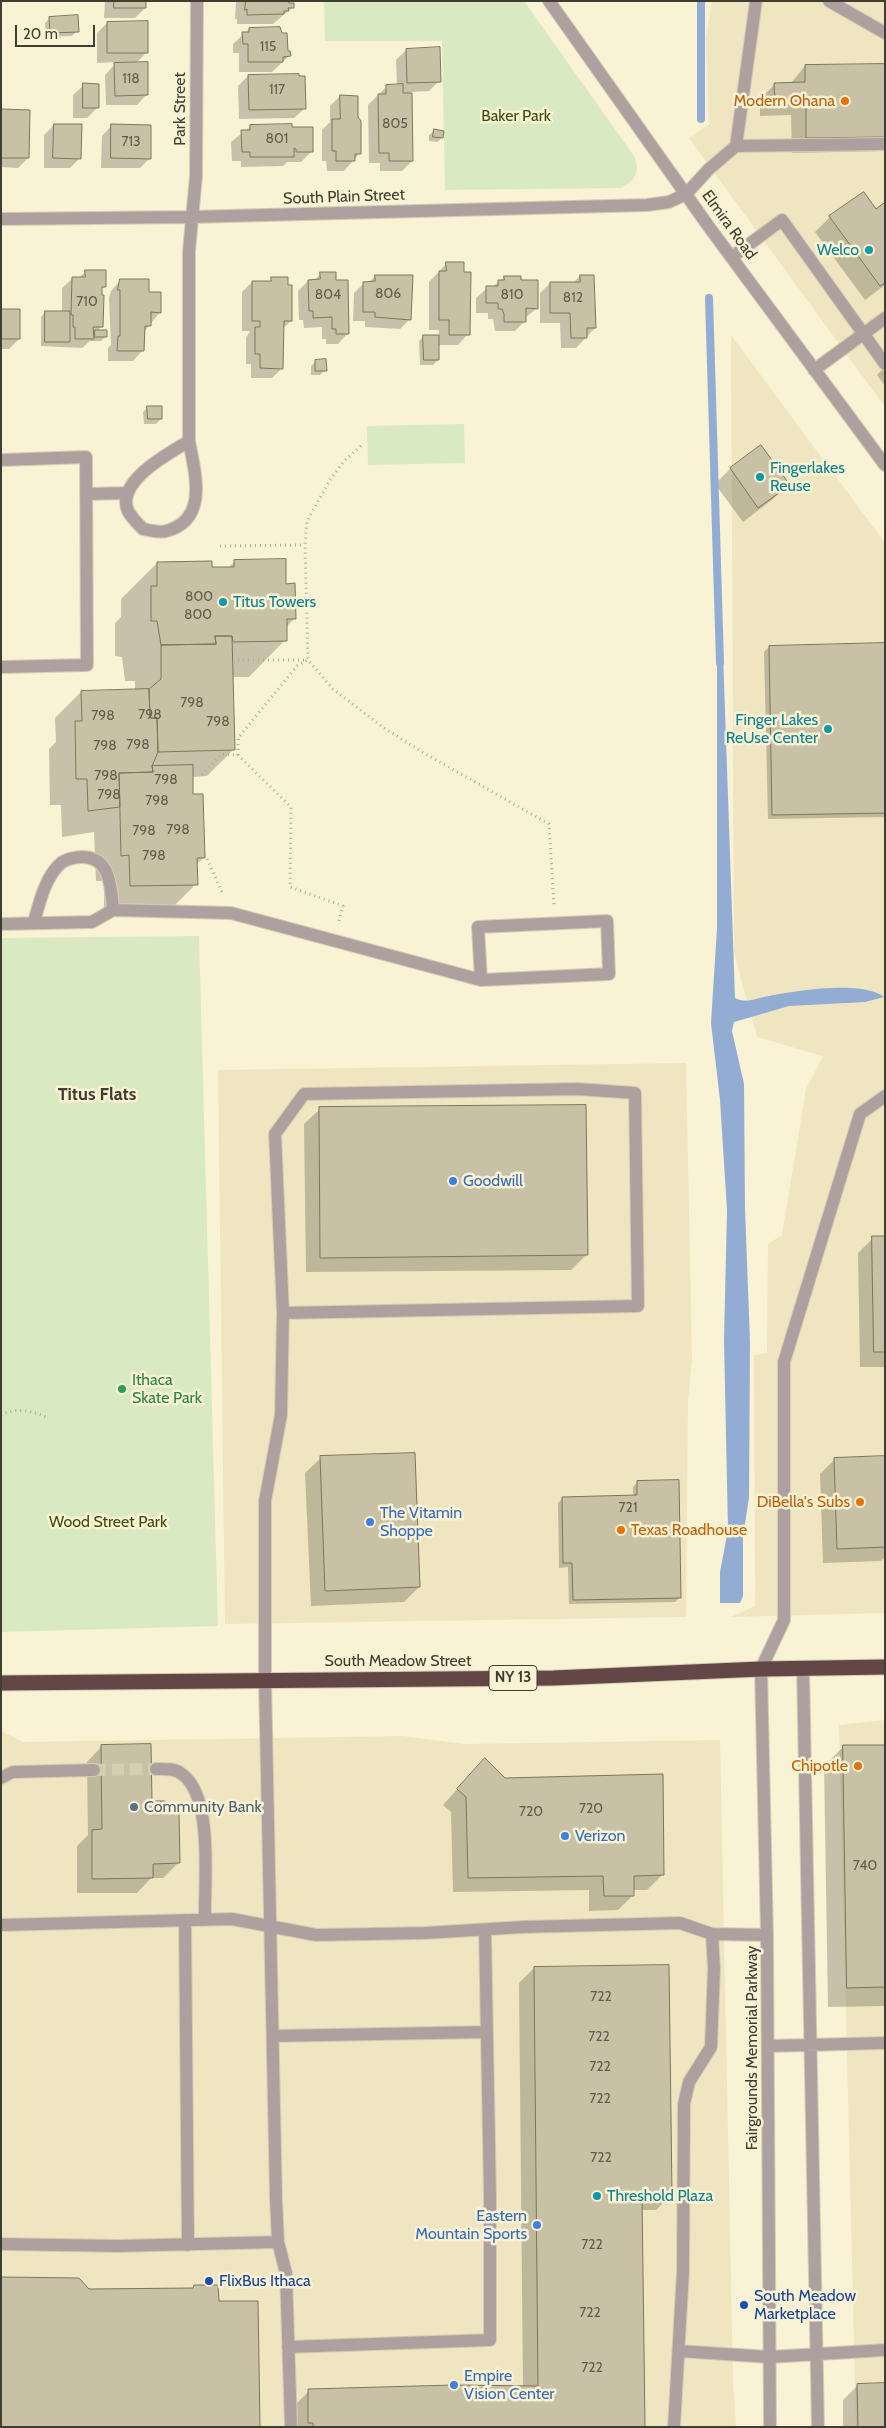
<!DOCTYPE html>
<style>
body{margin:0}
#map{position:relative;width:886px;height:2428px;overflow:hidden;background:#f9f2d4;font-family:Cabin,sans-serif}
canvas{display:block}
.frame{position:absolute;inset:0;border:2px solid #403d31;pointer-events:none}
.scale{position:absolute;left:15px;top:25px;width:80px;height:22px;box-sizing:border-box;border:2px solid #403d31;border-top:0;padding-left:6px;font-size:15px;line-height:18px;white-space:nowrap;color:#403d31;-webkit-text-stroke:4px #f9f2d4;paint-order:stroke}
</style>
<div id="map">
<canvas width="886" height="2428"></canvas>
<div class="frame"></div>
<div class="scale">20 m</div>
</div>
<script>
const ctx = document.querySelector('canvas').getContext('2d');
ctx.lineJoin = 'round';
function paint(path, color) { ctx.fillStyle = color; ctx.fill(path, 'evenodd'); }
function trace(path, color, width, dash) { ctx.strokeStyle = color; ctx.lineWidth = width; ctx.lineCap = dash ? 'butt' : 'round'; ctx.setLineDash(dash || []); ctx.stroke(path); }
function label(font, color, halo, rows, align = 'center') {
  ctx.font = font + ' Cabin,sans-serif'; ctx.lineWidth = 5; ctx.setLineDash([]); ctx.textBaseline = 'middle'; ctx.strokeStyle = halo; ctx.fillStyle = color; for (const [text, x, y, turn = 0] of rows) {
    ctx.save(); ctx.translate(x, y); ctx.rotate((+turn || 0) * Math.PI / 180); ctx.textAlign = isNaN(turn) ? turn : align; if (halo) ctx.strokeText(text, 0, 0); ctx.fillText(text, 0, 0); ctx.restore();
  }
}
paint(new Path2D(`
 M712,1H885V407L689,138L709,124L706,39Z
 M731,335L885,543V1613L731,1617L755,1606L754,1355L767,1353L768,1244L782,1235L806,1089L823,1056L757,1037L734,953Z
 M686,1063L692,1360L688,1400L686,1617L225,1624L218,1070Z
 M885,1720V2427H856L839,1725Z
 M1,1731L23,1742L403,1736L464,1744L720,1740L733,2380L736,2427H1Z`), '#efe5c1');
paint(new Path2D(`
 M324,1H524L634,156C641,171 635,181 621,188L445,190L442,41H325Z
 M464,424L465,463L368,465L367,426Z
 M199,936L218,1626L1,1632V938Z`), '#d9eac3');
paint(new Path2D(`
 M717,653H723L735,998C747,1004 757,998 769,996C797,991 861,980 884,997L865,1002L789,1006L734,1022L732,1031L744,1084L745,1209L750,1342L749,1498L743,1536V1596L740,1603H720V1572L728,1530L724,1340L727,1210L720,1100L711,1023L717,928Z`), '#92acd4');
paint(new Path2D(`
 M105,1H145V8L135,18H104Z
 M236,1H287L293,7L273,24H237V19H235Z
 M50,18L77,31L72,36L46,37L45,23Z
 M107,23L147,52L135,64L147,94L137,105H106L105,75L117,62L97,63V33Z
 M249,29L286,52L289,56L272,72H239V53H233V44Z
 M406,50L439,81L429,91L411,92L412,161L402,171H380V163H369L368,105L387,86H397L396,60Z
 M805,66L885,106V151L792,153L791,115L760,116V99L775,84H790Z
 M248,76L305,108L294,118L239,119L238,86Z
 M84,85L97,108L87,118H73V95Z
 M340,96L357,97L360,153L344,171H327L326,161H322V130L330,122V106Z
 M1,110L28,158L18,168L1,167Z
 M54,125L80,158L70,168H44V135Z
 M112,125L150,158L140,168H101L102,136Z
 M251,126L311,152L301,162H287L283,166L241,167V161H232L231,142Z
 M434,131L442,138L437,142L429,141V135Z
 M885,204V285L865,300L815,232L830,217L875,210Z
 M447,263L468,334L458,345H437L438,360L433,365H420L419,341L424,336H439V330H429V282Z
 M86,271L105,286L101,290V327L97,331L106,336L101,341H90L82,348L41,346V317L45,312H62V288L73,278H79Z
 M321,273L348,333L338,344H326V339H322V327L304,328L303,320H299L298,291L308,281H314Z
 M375,276L410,319L400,329L365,327V321H353L354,293L364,283H369Z
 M580,276L595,328L576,348H561L560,323H540V293L550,283H573Z
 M505,277L519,281L537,308L525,318V321L515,331H495L493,319H488V313H476V298L487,288L492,287Z
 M272,279L291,321L283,328L282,368L272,378H251V364H246V338L250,331H242V292L252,282H269Z
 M121,280L148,293L160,312L144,332L143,350L133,361H108V348L111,345L109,298L111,291Z
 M1,310L19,339L9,349H1Z
 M316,361L325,370L320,375H311V366Z
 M885,367V386L877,375Z
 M148,407L161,419L156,424H144L143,412Z
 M761,447L788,484L773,499L743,522L715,484L730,469Z
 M235,561L285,585L295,618L285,628V640L249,677H232L233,750L207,776L192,777V796L204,857L196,865V884L170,910L104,912V881H96L94,832L62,837L61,805H50L49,749L56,742L55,718L81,692L135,691V681H125L122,657L115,656V623L121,617V599L157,563L228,568Z
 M885,644V817L768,819L764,652L769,647Z
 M320,1109L586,1255L571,1270L306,1272L304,1124Z
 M885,1237V1367H860L858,1253L873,1238Z
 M885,1457V1557L881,1561L823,1563L820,1474L835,1459Z
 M321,1458L419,1587L404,1602L311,1606L305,1473Z
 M637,1483L680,1597L675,1602L569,1604L568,1567L559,1568L558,1503L563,1498L633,1497V1487Z
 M102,1746L150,1802L164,1814L178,1863L163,1878H151L137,1893H77V1846L88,1835L87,1762Z
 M885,1746V2006L828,2007L824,1766L843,1747Z
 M470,1775L505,1779L662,1875L647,1890H633V1895L618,1910L589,1911V1890L453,1892L451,1812L443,1805Z
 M534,1968L671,2195L656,2210H641L644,2427H294V2406L309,2391L523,2387L519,1983Z
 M858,2385L885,2427H843V2400Z`), '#0003');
trace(new Path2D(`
 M701,1V119
 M709,298L720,663`), '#92acd4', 8);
const building = new Path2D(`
 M114,1H146V8H114Z
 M246,1H288L289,3H294V8H288L289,11H284V14L247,15V9L245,10Z
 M78,15L79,32L50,33L49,17Z
 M148,21V53H107V22Z
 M280,27L282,33H287L288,51H290L291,56L283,57V62H248V44H243L242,32H249V28Z
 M440,47L441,82L407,83L406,49Z
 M148,62V95L115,96L114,63Z
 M885,64V137L806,138V101H775L774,83L805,82V65Z
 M299,74V76H305L306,109L249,110L248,75Z
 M83,83L99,84V108H83Z
 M403,84V93H412L413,161H389V153H379L378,94H386V85Z
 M340,95L358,96V117L361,121V154H355V161H336V151H332V119H340Z
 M1,109L30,110L29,158H1Z
 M54,124H82L81,159L53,158Z
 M111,124L151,125V159L111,158Z
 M292,124V127H313V152H296V149L294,148V157H250V152H242L241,130H250V125Z
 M434,129L444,131L443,138L433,137Z
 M864,192L876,209L885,202V283L880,286L829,216Z
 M446,262H464V272H471L470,335H449V320H439V271H446Z
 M85,270H106V287H102V295H104L103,327H93L94,339H75V327H73V315H71L72,277H85Z
 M320,272H336V280H348L349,334H336V329H332V317L313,318V311H309L308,280L320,279Z
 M375,275H413L411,320L375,317V312H363V282L375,281Z
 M580,275H594L596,328H587V338H571L570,313H550V282H580Z
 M504,276H521V280H538V309L526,308V322H504V314L502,309H498V303H486V286H498V280H504Z
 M271,277H288V285H292V321H284L283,369L260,368V354H255V327H260V321H252V281H271Z
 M120,279H149V292H161V313L151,312V326H145L144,351H117L118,336H120V290H118Z
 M1,309H20V339H1Z
 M45,311H70V342H45Z
 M95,330H107V337H95Z
 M423,335H439V360H424Z
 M326,359L327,371H315V360Z
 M147,406H162V419H148Z
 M761,445L790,485L758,508L730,468Z
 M286,559V584L295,583L296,619H287V641L233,642L232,636H215L216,644L161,645L157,621H151V586H157V562L212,561V567H234V560Z
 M215,636H232L235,750L158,752L157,718H150L149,689L161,679V645L216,644Z
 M885,643V813L772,815L769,646Z
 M149,689L150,718H157L158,752L152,766L153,772L119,773L120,807L88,811L87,779H76L75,721H82L81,691Z
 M193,765V794H203L205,858H197L198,885L130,886L129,855L121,856L119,773L153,772L152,766Z
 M586,1105L588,1255L320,1258L319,1107Z
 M872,1236H885V1352H874Z
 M415,1453L420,1587L325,1591L320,1456Z
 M885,1456V1547L837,1549L834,1458Z
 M679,1480L681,1598L573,1600L572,1563H563L562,1497L637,1495V1481Z
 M151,1744L152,1801H165L166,1813H179L180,1863L153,1864V1878L92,1879V1830L102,1829L101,1745Z
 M843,1745H885V1987L847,1988Z
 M485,1758L505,1778L663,1774L664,1875L634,1876V1896H604L603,1876L468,1878L466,1797L457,1789Z
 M669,1965L672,2195L642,2196L645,2427H313V2423H308V2389L454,2385L538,2386L534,1967Z
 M1,2277L79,2278L89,2289L193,2288L194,2285H218L219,2301H258L260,2427H1Z
 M885,2383V2427H858L857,2384Z`);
paint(building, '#c9c1a5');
trace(building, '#7d765c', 1);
trace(new Path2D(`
 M94,1770L156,1769`), '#d4ceb3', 12, [12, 6]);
const minor = new Path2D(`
 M549,1L709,227L885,465
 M829,1L885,33
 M736,146L756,1
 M1,219L190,217L647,205L669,202L686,194L709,169L736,146L885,144
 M732,257L782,220L885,364
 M814,370L885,318
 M189,441V251L196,176L197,1
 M189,441C195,473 209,520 166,531C160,533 149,530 143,529C138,524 131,517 128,511C115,481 170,453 189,441Z
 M1,460L86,457L87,665L1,667
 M86,494L127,493
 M113,910L231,913L481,980L609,974L607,921L478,927L481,980
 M1,924L92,922L113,910C111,888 111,857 82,857C76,857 66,859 61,863C45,877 39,904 34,922
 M283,1313L638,1306L635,1093L577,1089L304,1094L275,1134L283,1313L281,1415L265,1501V1680L276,2199L278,2242L286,2273L291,2427
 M803,1669L818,2427
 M156,1769C166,1769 174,1768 182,1774C214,1797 204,1884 205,1919
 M1,1778L13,1772L94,1770
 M185,1920L188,2245
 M1,1925L232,1919L316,1935L425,1933L523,1927L680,1923L712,1934L767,1935
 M273,2036L487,2032
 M768,2046L885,2043
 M1,2244L118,2246L278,2242
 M288,2347L490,2340V2196L485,1930
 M679,2351L770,2357L885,2350
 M674,2427L683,2271L684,2104L689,2082L711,2047L714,1969L712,1934
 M770,2427L767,1935L761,1669L784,1620V1362L860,1114L885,1096`);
const highway = new Path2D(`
 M1,1683L554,1678L761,1669L885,1667`);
trace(minor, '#d4ceb3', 14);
trace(highway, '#d4ceb3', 17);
trace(new Path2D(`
 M361,446L345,460L330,480L307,521L305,545L308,660L333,689L384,728L424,753L549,824L554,906
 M220,546L305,545
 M238,660H307
 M238,755V738L297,666L308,660
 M202,775L222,754L238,755L291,807L290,887L343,906L339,921
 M207,859L222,892
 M1,1415C15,1407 32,1411 46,1417`), '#b0ab94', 3, [1, 4]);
trace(minor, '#afa0a0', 12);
trace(highway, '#634746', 15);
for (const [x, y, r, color] of [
 [845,101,5,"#e8710a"],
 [869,250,5,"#0f9aa8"],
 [760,477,5,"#0f9aa8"],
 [223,602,5,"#0f9aa8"],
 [828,729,5,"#0f9aa8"],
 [453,1181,5,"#3f7fe0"],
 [122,1389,5,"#2e9e5b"],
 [860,1502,5,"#e8710a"],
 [370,1522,5,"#3f7fe0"],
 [621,1530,5,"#e8710a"],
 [858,1766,5,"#e8710a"],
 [134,1807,5,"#5c6f8a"],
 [565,1836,5,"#3f7fe0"],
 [597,2196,5,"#0f9aa8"],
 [537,2225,5,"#3f7fe0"],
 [209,2281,5,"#1a4fb4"],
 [744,2305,5,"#1a4fb4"],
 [454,2385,5,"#3f7fe0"]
]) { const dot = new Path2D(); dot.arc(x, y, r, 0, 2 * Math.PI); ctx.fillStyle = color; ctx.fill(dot); trace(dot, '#f9f2d4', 2); }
label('14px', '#625e4e', null, [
 ["115",268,47],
 ["118",131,79],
 ["117",277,90],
 ["805",395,124],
 ["801",277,139],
 ["713",131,142],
 ["806",388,294],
 ["804",328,295],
 ["810",512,295],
 ["812",573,298],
 ["710",87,302],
 ["800",199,597],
 ["800",198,615],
 ["798",192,703],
 ["798",150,715],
 ["798",103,716],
 ["798",218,722],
 ["798",138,745],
 ["798",105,746],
 ["798",106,776],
 ["798",166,780],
 ["798",109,795],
 ["798",157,801],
 ["798",178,830],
 ["798",144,831],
 ["798",154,856],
 ["721",628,1508],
 ["720",591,1809],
 ["720",531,1812],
 ["740",865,1866],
 ["722",601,1997],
 ["722",599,2037],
 ["722",600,2067],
 ["722",600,2099],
 ["722",601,2158],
 ["722",592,2245],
 ["722",590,2313],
 ["722",592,2368]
]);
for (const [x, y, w] of [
 [513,1678,48]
]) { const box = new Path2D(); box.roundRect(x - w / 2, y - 12.5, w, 25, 4); ctx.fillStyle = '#f9f2d4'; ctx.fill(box); trace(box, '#403d31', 1); }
label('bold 15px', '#403d31', null, [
 ["NY 13",513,1678]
]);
label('16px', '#c56008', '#f9f2d4', [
 ["Modern Ohana",835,101],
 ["DiBella's Subs",850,1502],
 ["Texas Roadhouse",631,1530,"left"],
 ["Chipotle",848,1766]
], 'right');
label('16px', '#403d31', '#f9f2d4', [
 ["Park Street",180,109,-90],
 ["South Plain Street",344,197,-2],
 ["Elmira Road",729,225,54],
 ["South Meadow Street",398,1661],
 ["Fairgrounds Memorial Parkway",752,2048,-90]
]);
label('16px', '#394f0b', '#f9f2d4', [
 ["Baker Park",516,116],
 ["Wood Street Park",108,1522]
]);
label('16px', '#0d838f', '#f9f2d4', [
 ["Welco",859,250,"right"],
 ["Fingerlakes",770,468],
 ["Reuse",770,486],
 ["Titus Towers",233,602],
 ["Finger Lakes",818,720,"right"],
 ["ReUse Center",818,738,"right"],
 ["Threshold Plaza",607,2196]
], 'left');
label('16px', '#366cbe', '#f9f2d4', [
 ["Goodwill",463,1181],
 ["The Vitamin",380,1513],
 ["Shoppe",380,1531],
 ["Verizon",575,1836],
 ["Eastern",527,2216,"right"],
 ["Mountain Sports",527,2234,"right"],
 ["Empire",464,2376],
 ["Vision Center",464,2394]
], 'left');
label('16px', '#27864d', '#f9f2d4', [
 ["Ithaca",132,1380],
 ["Skate Park",132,1398]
], 'left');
label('16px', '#4e5e75', '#f9f2d4', [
 ["Community Bank",144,1807]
], 'left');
label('16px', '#164399', '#f9f2d4', [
 ["FlixBus Ithaca",219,2281],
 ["South Meadow",754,2296],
 ["Marketplace",754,2314]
], 'left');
label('bold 18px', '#403d31', '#f9f2d4', [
 ["Titus Flats",97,1095]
]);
</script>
